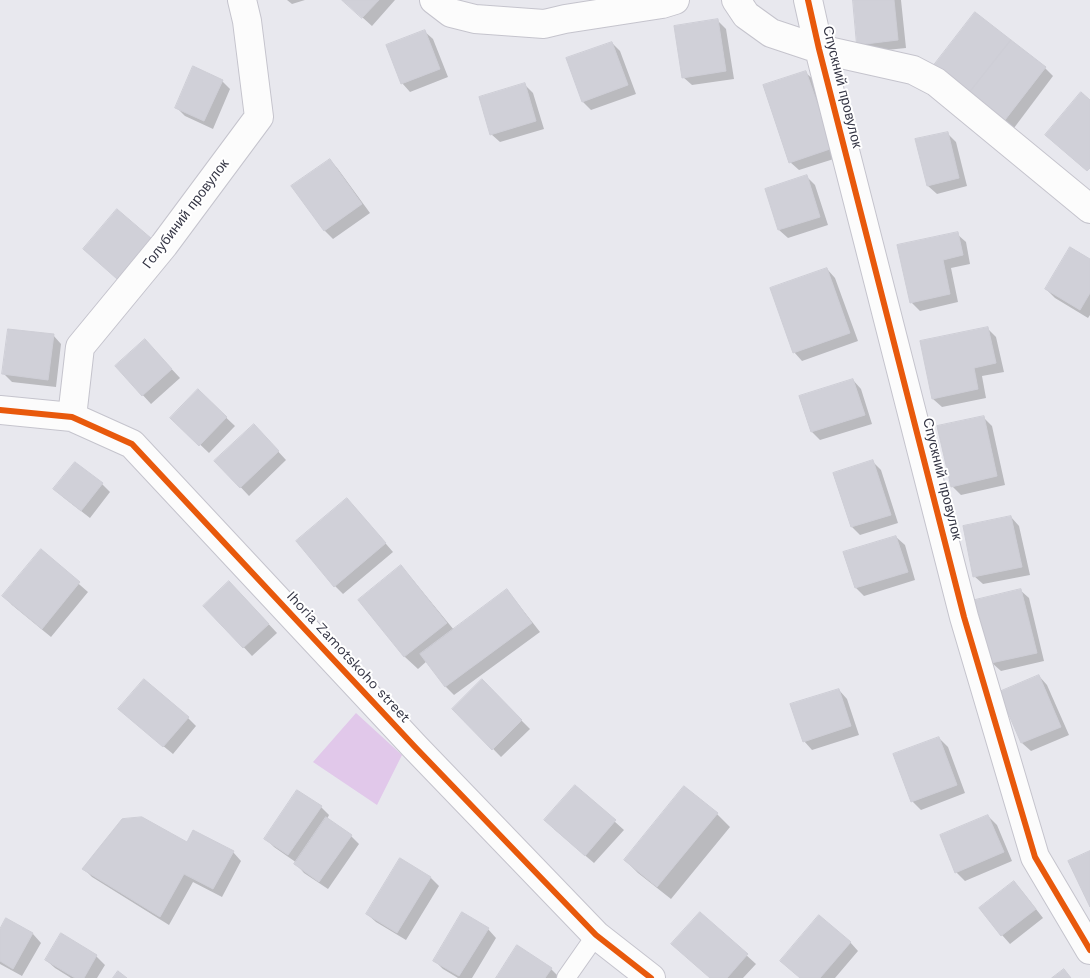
<!DOCTYPE html>
<meta charset="utf-8">
<style>
body{margin:0}
canvas{display:block;background:#e8e8ee}
</style>
<canvas width="1090" height="978"></canvas>
<script>
const ctx = document.querySelector('canvas').getContext('2d');
ctx.lineJoin = 'round';
function paint(path, color) { ctx.fillStyle = color; ctx.fill(path, 'evenodd'); }
function trace(path, color, width, dash) { ctx.strokeStyle = color; ctx.lineWidth = width; ctx.lineCap = dash ? 'butt' : 'round'; ctx.setLineDash(dash || []); ctx.stroke(path); }
function label(font, color, halo, rows, align = 'center') {
  ctx.font = font + ' "Work Sans",sans-serif'; ctx.lineWidth = 4; ctx.setLineDash([]); ctx.textBaseline = 'middle'; ctx.strokeStyle = halo; ctx.fillStyle = color; for (const [text, x, y, turn = 0] of rows) {
    ctx.save(); ctx.translate(x, y); ctx.rotate((+turn || 0) * Math.PI / 180); ctx.textAlign = isNaN(turn) ? turn : align; if (halo) ctx.strokeText(text, 0, 0); ctx.fillText(text, 0, 0); ctx.restore();
  }
}
paint(new Path2D(`
 M356,713L402,755L377,805L313,762Z`), '#e1c8ea');
paint(new Path2D(`
 M287,0H305L292,4Z
 M343,0H395L372,26Z
 M854,0H901L906,48L867,52L858,44Z
 M718,21L726,29L734,79L692,85L683,77Z
 M424,31L433,39L448,77L410,92L402,83Z
 M612,43L620,51L636,94L591,110L583,102Z
 M1045,68L1053,76L1014,128L944,74Z
 M806,73L815,81L840,157L799,170L790,162Z
 M222,81L230,89L213,129L185,116L176,107Z
 M525,85L533,93L544,129L500,142L491,134Z
 M947,133L956,142L967,186L937,194L928,186L917,140Z
 M330,160L338,169L370,213L333,239L325,231L293,187Z
 M807,177L815,185L828,225L788,238L779,230L766,190Z
 M957,234L966,242L970,264L951,268L958,302L920,311L911,302Z
 M151,240L126,286L93,257Z
 M1090,260V315L1088,318L1055,298L1046,289Z
 M827,269L835,278L858,341L802,361L794,352Z
 M988,329L996,337L1004,372L982,376L986,398L942,407L933,399Z
 M53,335L61,344L56,387L12,382L4,374Z
 M153,349L180,378L151,404L117,367Z
 M853,380L861,389L872,424L820,440L812,432Z
 M198,391L235,426L209,453L172,418Z
 M983,417L992,426L1005,485L961,495L952,486Z
 M262,434L286,460L249,496L216,461Z
 M873,462L881,470L898,523L860,535L852,527Z
 M102,484L110,492L90,518L63,497L55,489Z
 M355,508L393,552L343,594L335,586Z
 M1011,517L1019,526L1030,575L983,584L974,576Z
 M896,537L905,545L915,580L864,596L856,588Z
 M41,551L88,592L51,637L12,605L4,596Z
 M401,567L413,580L454,630L507,591L515,600L540,632L454,695L446,687L427,661L418,669L405,657L360,600Z
 M1020,590L1029,598L1044,661L1001,671L992,663L977,601Z
 M238,591L277,633L252,656L205,606Z
 M1039,676L1047,685L1069,735L1031,751L1022,743L1001,692Z
 M482,681L530,729L501,757L454,709Z
 M839,690L847,699L859,735L812,750L804,741Z
 M128,717L188,718L196,726L173,754Z
 M939,738L948,747L965,793L921,810L912,801Z
 M575,786L624,830L594,863L554,829Z
 M321,807L329,815L327,819L351,836L359,844L328,889L304,873L296,864L297,863L274,847L266,839Z
 M717,814L730,827L671,899L638,873L625,860Z
 M988,816L997,825L1012,861L965,881L956,872Z
 M188,843L233,852L241,861L222,897L193,882L169,925L92,877L84,869Z
 M400,859L431,878L439,886L406,940L376,922L367,914Z
 M1014,883L1022,891L1043,918L1010,944L1002,935L981,908Z
 M700,913L756,964L743,978H711Z
 M7,919L33,934L41,943L22,976L0,964V931Z
 M488,929L496,938L472,978H458L443,969L434,960Z
 M61,935L96,956L105,965L97,978H71L55,968L46,960Z
 M850,942L858,951L835,978H800Z
 M551,969L559,977V978H498Z`), '#0003');
const building = new Path2D(`
 M342,0H379L362,18Z
 M853,0H894L898,40L857,45Z
 M975,12L1011,40L969,93L934,65Z
 M718,19L726,71L682,78L674,26Z
 M425,30L440,69L401,84L386,45Z
 M1011,40L1046,67L1005,120L969,93Z
 M612,42L628,85L582,102L566,58Z
 M193,66L223,80L204,121L175,108Z
 M806,71L833,148L789,163L763,85Z
 M525,83L536,121L490,135L479,97Z
 M1081,92L1090,100V168L1087,171L1045,135Z
 M948,132L959,178L927,186L915,139Z
 M330,159L362,204L324,231L291,186Z
 M807,175L820,217L778,230L765,189Z
 M117,209L152,239L117,279L83,249Z
 M958,232L963,255L943,260L950,294L910,303L897,245Z
 M1070,247L1090,259V293L1080,310L1045,289Z
 M827,268L850,333L793,353L770,288Z
 M988,327L996,363L974,368L978,389L932,399L920,341Z
 M8,329L54,334L48,380L2,374Z
 M145,339L172,369L142,396L115,366Z
 M853,379L865,415L811,432L799,396Z
 M198,389L227,417L199,446L170,418Z
 M984,416L997,476L951,487L937,426Z
 M254,424L279,451L240,488L214,461Z
 M873,460L891,515L851,527L833,473Z
 M75,462L103,483L81,511L53,489Z
 M347,498L386,543L334,587L296,541Z
 M1011,516L1022,567L973,577L963,526Z
 M896,536L908,572L855,588L843,552Z
 M41,549L80,582L42,629L2,596Z
 M401,565L447,623L404,657L358,600Z
 M229,581L269,624L243,648L203,606Z
 M507,589L532,623L445,687L420,654Z
 M1021,589L1037,653L991,663L975,600Z
 M1039,675L1061,727L1021,743L999,692Z
 M144,679L189,717L163,747L118,709Z
 M482,679L522,720L492,750L452,709Z
 M839,689L851,726L803,742L790,704Z
 M939,737L957,785L911,802L893,754Z
 M575,785L616,820L585,856L544,820Z
 M684,786L718,813L657,887L624,860Z
 M297,790L322,806L288,855L264,839Z
 M988,815L1004,852L955,873L940,835Z
 M142,817L187,842L193,830L234,851L213,889L184,874L160,917L82,869L122,819Z
 M326,817L352,835L319,882L294,864Z
 M1090,851V907L1068,861Z
 M400,858L431,877L397,933L366,914Z
 M1014,881L1036,909L1001,936L979,908Z
 M462,912L489,928L459,976L433,961Z
 M700,912L748,954L727,978H710L671,944Z
 M819,915L851,942L820,978H800L780,961Z
 M6,918L33,933L13,969L0,961V929Z
 M61,933L97,955L84,978H75L45,960Z
 M517,945L552,968L545,978H496Z
 M1064,969L1071,978H1052Z
 M118,971L127,978H113Z`);
paint(building, '#d0d0d8');
trace(building, '#ceced6', 1);
const lane = new Path2D(`
 M566,978L596,935`);
const street = new Path2D(`
 M434,0L451,13L475,19L544,24L565,19L662,4L675,0
 M736,0L746,15L771,33L819,49L913,70L936,82L1090,209
 M808,0L819,49L964,617L1035,857L1090,950
 M0,410L72,417L132,444L415,747L596,935L651,978
 M72,417L80,347L164,245L259,117L247,21L242,0`);
trace(lane, '#c5c4cd', 20);
trace(street, '#c5c4cd', 30);
trace(lane, '#fcfcfc', 18);
trace(street, '#fcfcfc', 28);
trace(new Path2D(`
 M808,0L819,49L964,617L1035,857L1090,950
 M0,410L72,417L132,444L415,747L596,935L651,978`), '#e8590c', 6);
label('14px', '#343544', '#fff', [
 ["Спускний провулок",842,87,76],
 ["Голубиний провулок",186,214,-53],
 ["Спускний провулок",942,479,76],
 ["Ihoria Zamotskoho street",348,657,47]
]);
</script>
